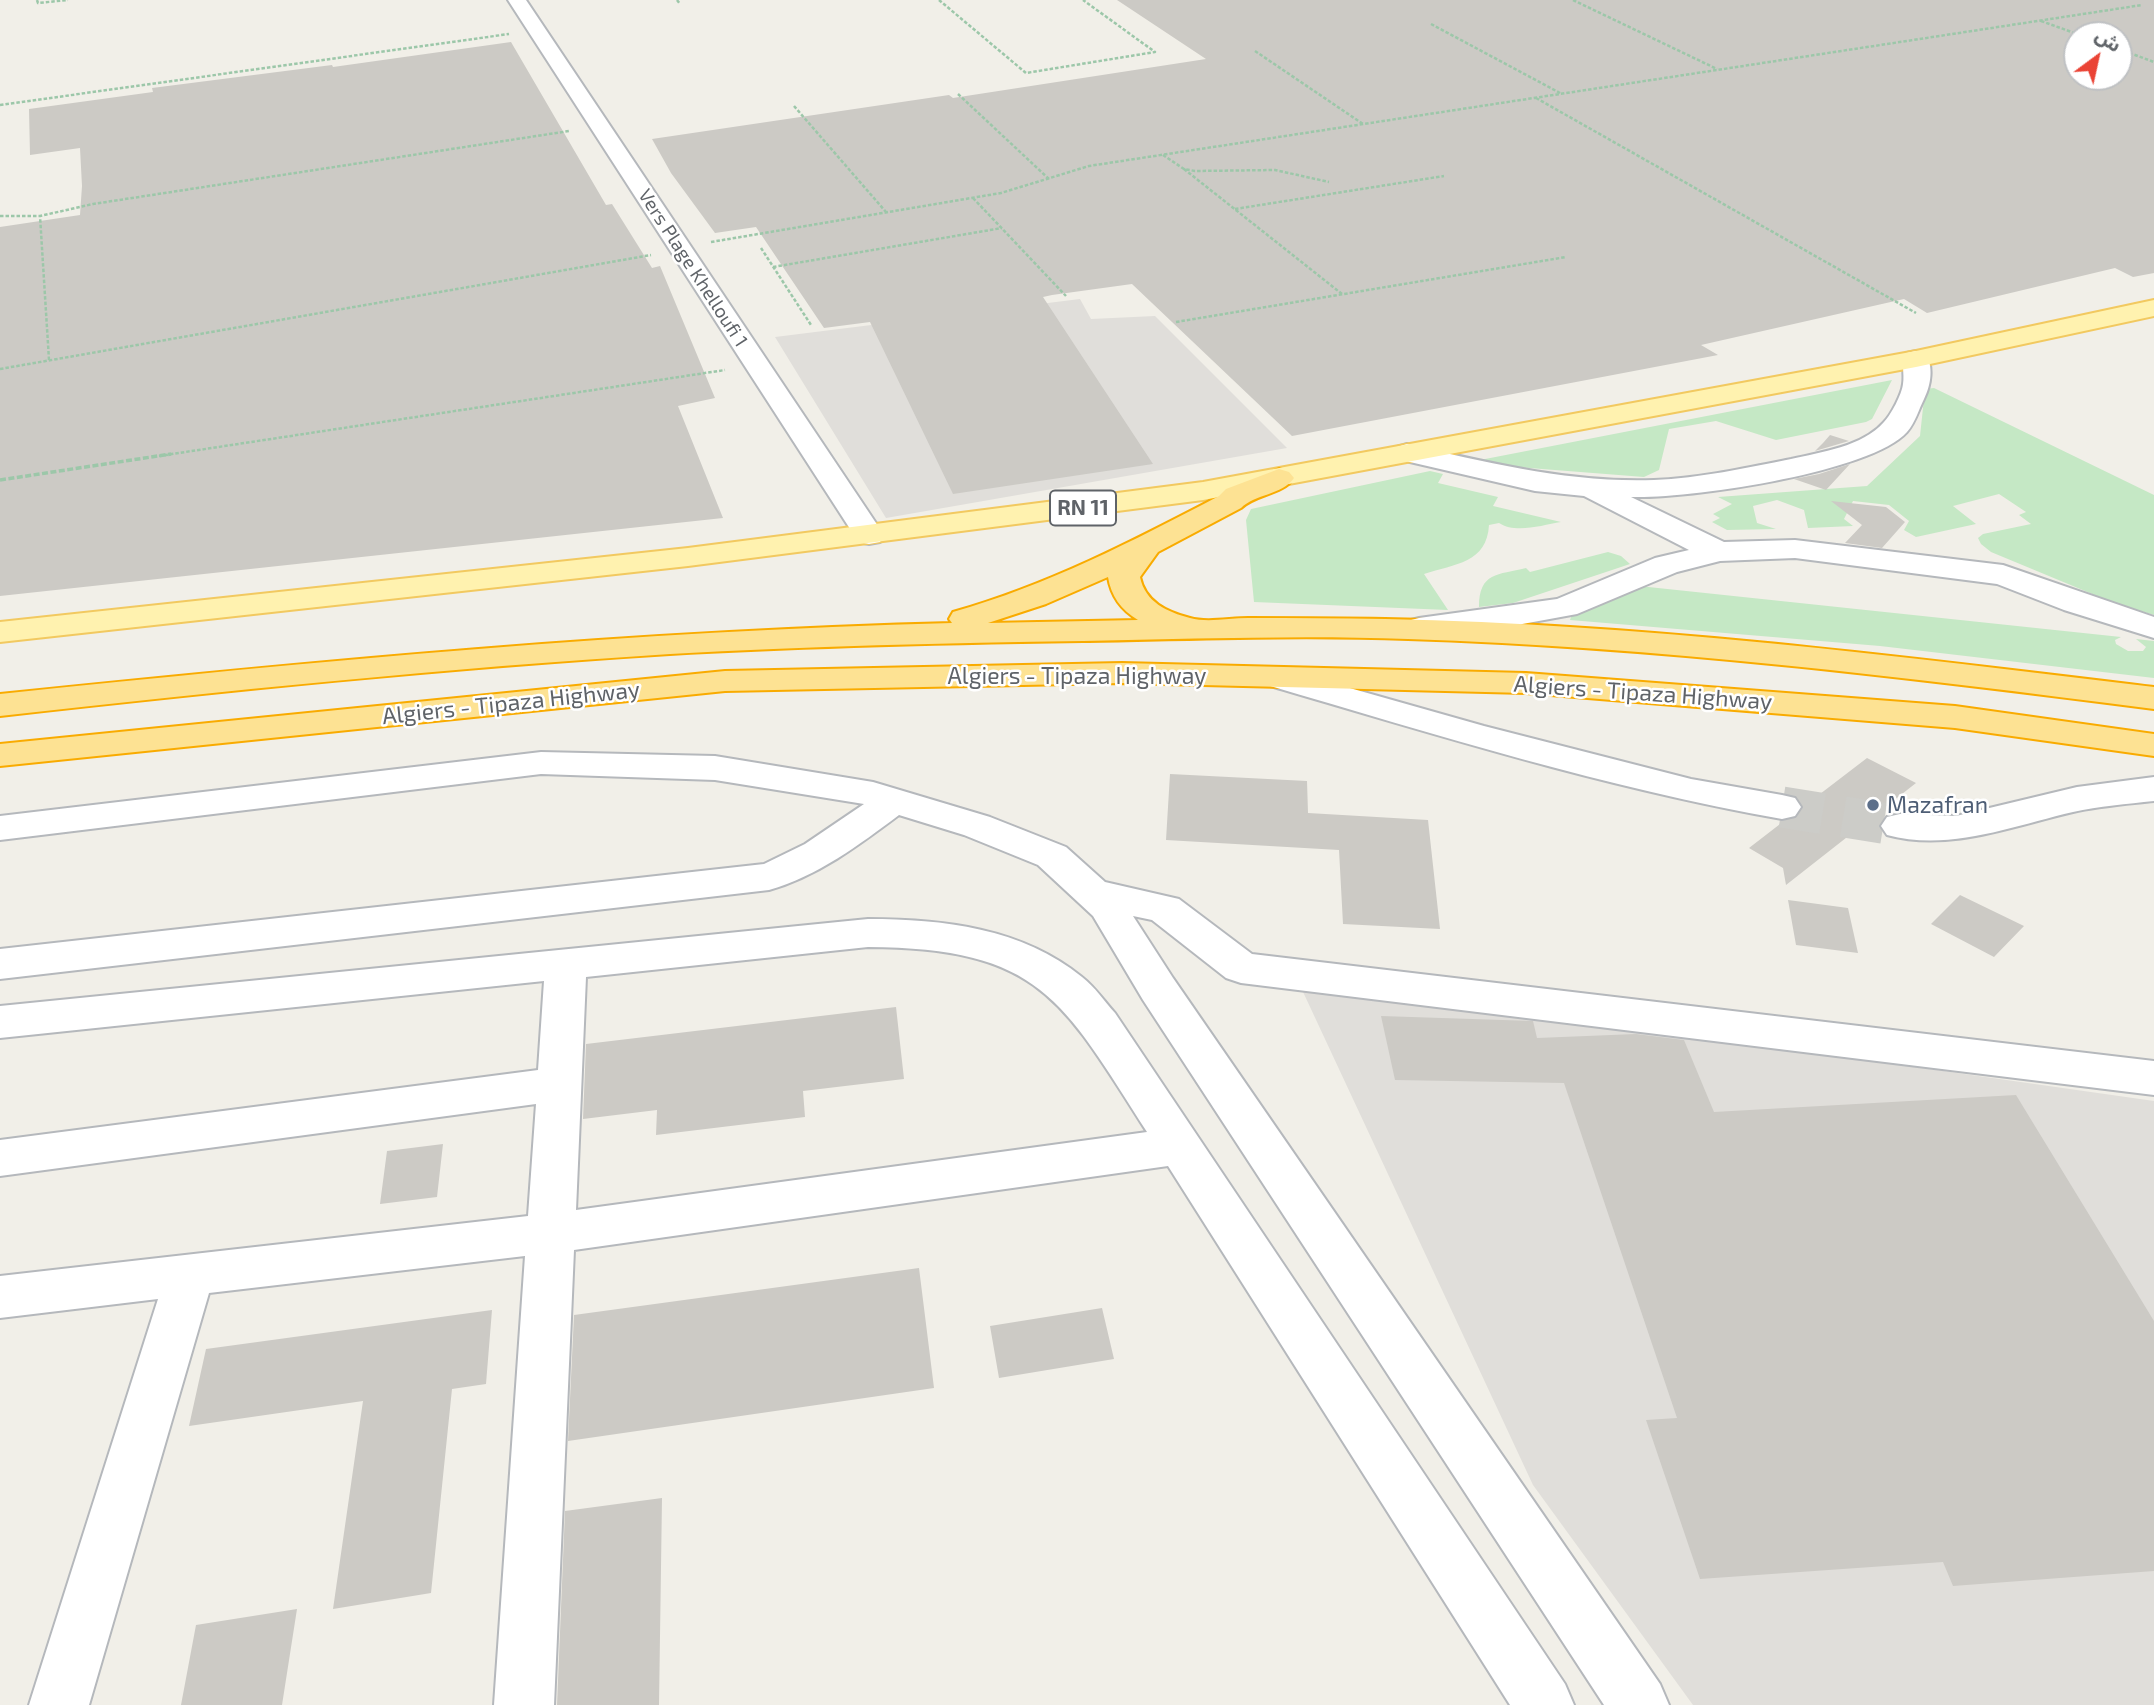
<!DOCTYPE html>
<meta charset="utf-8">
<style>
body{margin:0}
#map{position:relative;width:2154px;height:1705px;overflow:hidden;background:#f1efe8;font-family:"Exo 2","Noto Sans Arabic",sans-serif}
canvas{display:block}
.north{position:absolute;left:2063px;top:21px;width:70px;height:70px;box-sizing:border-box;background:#fff;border:2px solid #bfc1c3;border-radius:50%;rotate:33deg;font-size:19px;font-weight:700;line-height:28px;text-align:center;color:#5f6368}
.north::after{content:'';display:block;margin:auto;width:24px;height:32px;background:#ea4335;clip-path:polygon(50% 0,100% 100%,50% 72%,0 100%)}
</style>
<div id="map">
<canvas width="2154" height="1705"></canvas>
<div class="north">ش</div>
</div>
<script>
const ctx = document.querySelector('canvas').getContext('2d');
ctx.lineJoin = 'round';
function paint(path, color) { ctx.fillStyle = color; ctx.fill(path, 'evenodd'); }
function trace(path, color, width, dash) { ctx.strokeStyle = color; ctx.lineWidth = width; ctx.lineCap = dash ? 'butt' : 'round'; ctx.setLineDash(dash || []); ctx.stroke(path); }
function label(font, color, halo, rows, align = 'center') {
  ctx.font = font + ' "Exo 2",sans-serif'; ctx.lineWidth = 5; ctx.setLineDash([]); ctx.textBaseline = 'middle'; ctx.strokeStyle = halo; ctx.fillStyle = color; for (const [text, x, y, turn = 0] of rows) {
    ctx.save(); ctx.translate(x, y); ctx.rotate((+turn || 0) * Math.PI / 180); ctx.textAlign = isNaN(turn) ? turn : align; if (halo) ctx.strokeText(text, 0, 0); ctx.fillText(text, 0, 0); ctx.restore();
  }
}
paint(new Path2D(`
 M1080,299L1091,319L1155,316L1287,448L886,518L775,337Z
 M1297,979L2154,1101V1705H1693L1533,1485Z`), '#e0deda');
paint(new Path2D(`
 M1892,380L1872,419L1866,422L1776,440L1716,421L1669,429L1659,470L1644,477L1491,465L1480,460Z
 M1934,388L2154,495V615L2114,603L1991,552L1981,544L1978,538L1983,534L2031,524L2019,515L2026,512L1999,494L1953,506L1976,524L1916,537L1904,530L1909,521L1889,505L1853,501L1844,519L1853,526L1808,528L1804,510L1777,500L1753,506L1757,523L1776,529L1727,530L1712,522L1720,518L1713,514L1732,504L1718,497L1867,486L1920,436L1925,389Z
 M1430,471L1443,474L1438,483L1498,497L1493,506L1561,522C1542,525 1516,534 1499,523L1489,525C1487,563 1455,564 1424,574L1448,610L1254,602L1246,520L1251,509Z
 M1608,552L1621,556L1630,564L1513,603L1479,607C1479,572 1498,575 1526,568L1530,572Z
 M1639,586L2121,637L2115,640L2116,644L2128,651H2143L2146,647L2136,639L2154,641V678L1880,646L1570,620L1573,612Z`), '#c5e8c5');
paint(new Path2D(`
 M1117,0H2154V273L2133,277L2115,268L1927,313L1904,299L1701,345L1718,355L1292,436L1132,284L1052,295L1043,297L1153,464L953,494L870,322L824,328L756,227L715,233L671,173L652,139L949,95L953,98L1206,59ZM2077,35H2119V77H2077Z
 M511,42L606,205L612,204L652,268L660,266L715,398L678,406L723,518L0,596V227L80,215L82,186L80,148L30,155L29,109L153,92L152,88L332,65L333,67Z
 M1830,435L1849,441L1815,451L1823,443Z
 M1850,464L1826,490L1794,479L1819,474Z
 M1831,501L1886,507L1905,522L1882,548L1845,543L1862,525Z
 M1867,758L1916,783L1786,885L1783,868L1749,848L1784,821L1797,817L1803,807Z
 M1170,774L1307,781L1308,813L1428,820L1440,929L1343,924L1339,850L1166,840Z
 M1960,895L2024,926L1994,957L1931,924Z
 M1788,900L1848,908L1858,953L1796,945Z
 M896,1007L904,1079L803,1091L805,1117L656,1135L657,1110L583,1119L586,1044Z
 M1381,1016L1533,1021L1537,1038L1636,1034L1684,1040L1714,1112L2016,1095L2154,1321V1571L1953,1586L1943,1562L1700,1579L1646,1420L1677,1418L1564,1083L1395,1080Z
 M443,1144L437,1197L380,1204L387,1151Z
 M919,1268L934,1388L568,1441L574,1315Z
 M1102,1308L1114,1359L999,1378L990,1326Z
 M492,1310L486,1384L452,1389L431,1593L333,1609L363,1401L189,1426L206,1349Z
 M662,1498L659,1705H557L565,1511Z
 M297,1609L282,1705H181L196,1625Z`), '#cccac5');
trace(new Path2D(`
 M1782,807L1900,826`), '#ccccc8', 41, [41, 21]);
const minor = new Path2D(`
 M508,0H526L884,535L880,542L869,544L858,542L854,535Z
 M1916,351L1925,353C1934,366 1931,385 1924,399C1919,409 1915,423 1907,432C1870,473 1688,499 1631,497L1724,542L1795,540L2003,565L2154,617V638L2064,610L1997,584L1795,558L1720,561L1677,572L1577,614L1495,629L1419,638L1407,635L1402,628L1407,621L1419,618L1557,599L1655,558L1689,550L1584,496L1535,491L1397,459L1393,453L1397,447L1407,444C1489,463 1570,483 1654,480C1700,478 1746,468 1791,459C1821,452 1862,447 1884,422C1891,415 1902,394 1903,384C1905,373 1900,363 1907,353Z
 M1279,668L1484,726L1691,779L1782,795L1795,798L1801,807L1795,816L1782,819C1607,788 1437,735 1267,685L1262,678L1267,671Z
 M541,752L715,756L873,782L990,817L1066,847L1105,882L1179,899L1252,954L2154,1061V1095L1241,983L1226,978L1152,920L1133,916L1173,978L1660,1684L1669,1705H1604L1143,1000L1093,916L1038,865L964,835L899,815C859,845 818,876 769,890L0,979V949L764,864L805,844L864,804L715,780L541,774L0,840V816Z
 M2154,777V801C2127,804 2099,806 2073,812C2012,826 1949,852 1887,835L1881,826L1887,817L1900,814L1956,816L2077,787Z
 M868,919C943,919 1022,928 1082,977C1095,987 1104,1001 1115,1013L1565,1684L1574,1705H1510L1168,1166L574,1250L554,1705H494L525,1256L209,1293L89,1705H29L158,1299L0,1318V1276L528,1216L536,1104L0,1176V1140L538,1070L544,981L0,1038V1006ZM868,947C1040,948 1062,999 1147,1132L576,1210L586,977Z`);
const major = new Path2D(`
 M2154,300V316L1916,367L1203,500L688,566L0,642V622L688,548L1203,482L1916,351Z`);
const highway = new Path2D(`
 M1279,469L1289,472L1294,478C1282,495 1255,494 1241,508L1158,552L1140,577C1145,602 1167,612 1190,618C1207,623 1230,618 1248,618C1293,618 1339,618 1385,619C1642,624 1899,656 2154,687V709C1906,677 1658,647 1408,639C1300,635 1191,639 1083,641C945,643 808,646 670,654C446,668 223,691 0,716V694C317,661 633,631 952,623L949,619L953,612C1048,585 1133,541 1219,496L1226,489ZM1108,577C1111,596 1121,610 1138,620L988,623L1046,604Z
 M1122,663L1526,673L1955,706L2154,734V756L1955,728L1526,693L1122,683L725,691L0,766V744L725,671Z`);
trace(minor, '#b5b8bc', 4);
trace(major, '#f2c960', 4);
trace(highway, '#f9ab00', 4);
trace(new Path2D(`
 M37,0L38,3L68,0
 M677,0L680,4
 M939,0L1026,73L1155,52L1083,0
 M1573,0L1717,69
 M2041,21L2080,35
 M1431,24L1560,93
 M2119,49L2154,62
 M1255,51L1363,124
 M958,94L1049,179
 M1536,98L1916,313
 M0,105L509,34
 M794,106L886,212
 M1163,155L1184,169L1195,171L1275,170L1329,182
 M1184,169L1342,294
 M973,198L1066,296
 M1235,209L1444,176
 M0,216H40
 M711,242L1001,193L1089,166L2142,5
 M761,248L811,325
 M773,267L1002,228
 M1176,322L1566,257
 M49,360L40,216L93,204L569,131
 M0,369L651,255
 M159,456L725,370`), '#9cc7a9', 2.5, [3.5, 2]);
trace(new Path2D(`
 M0,480L171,454`), '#9cc7a9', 3.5, [6, 2.5]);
paint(minor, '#fff');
paint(major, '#fff2af');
paint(highway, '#fde293');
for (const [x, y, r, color] of [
 [1873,805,7,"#5c6f8a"]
]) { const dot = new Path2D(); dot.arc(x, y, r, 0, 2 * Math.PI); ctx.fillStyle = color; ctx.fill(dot); trace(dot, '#fff', 2.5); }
label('19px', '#5f6368', '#fff', [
 ["Vers Plage Khelloufi 1",693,268,57]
]);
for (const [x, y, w] of [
 [1083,508,66]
]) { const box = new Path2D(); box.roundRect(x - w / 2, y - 17.5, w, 35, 5); ctx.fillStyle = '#fff'; ctx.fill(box); trace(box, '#5f6368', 2); }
label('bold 21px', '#5f6368', null, [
 ["RN 11",1083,508]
]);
label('23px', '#5f6368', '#fff', [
 ["Algiers - Tipaza Highway",1077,676],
 ["Algiers - Tipaza Highway",1643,693,4],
 ["Algiers - Tipaza Highway",511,703,-6]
]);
label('23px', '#4e5e75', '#fff', [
 ["Mazafran",1887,805]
], 'left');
</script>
